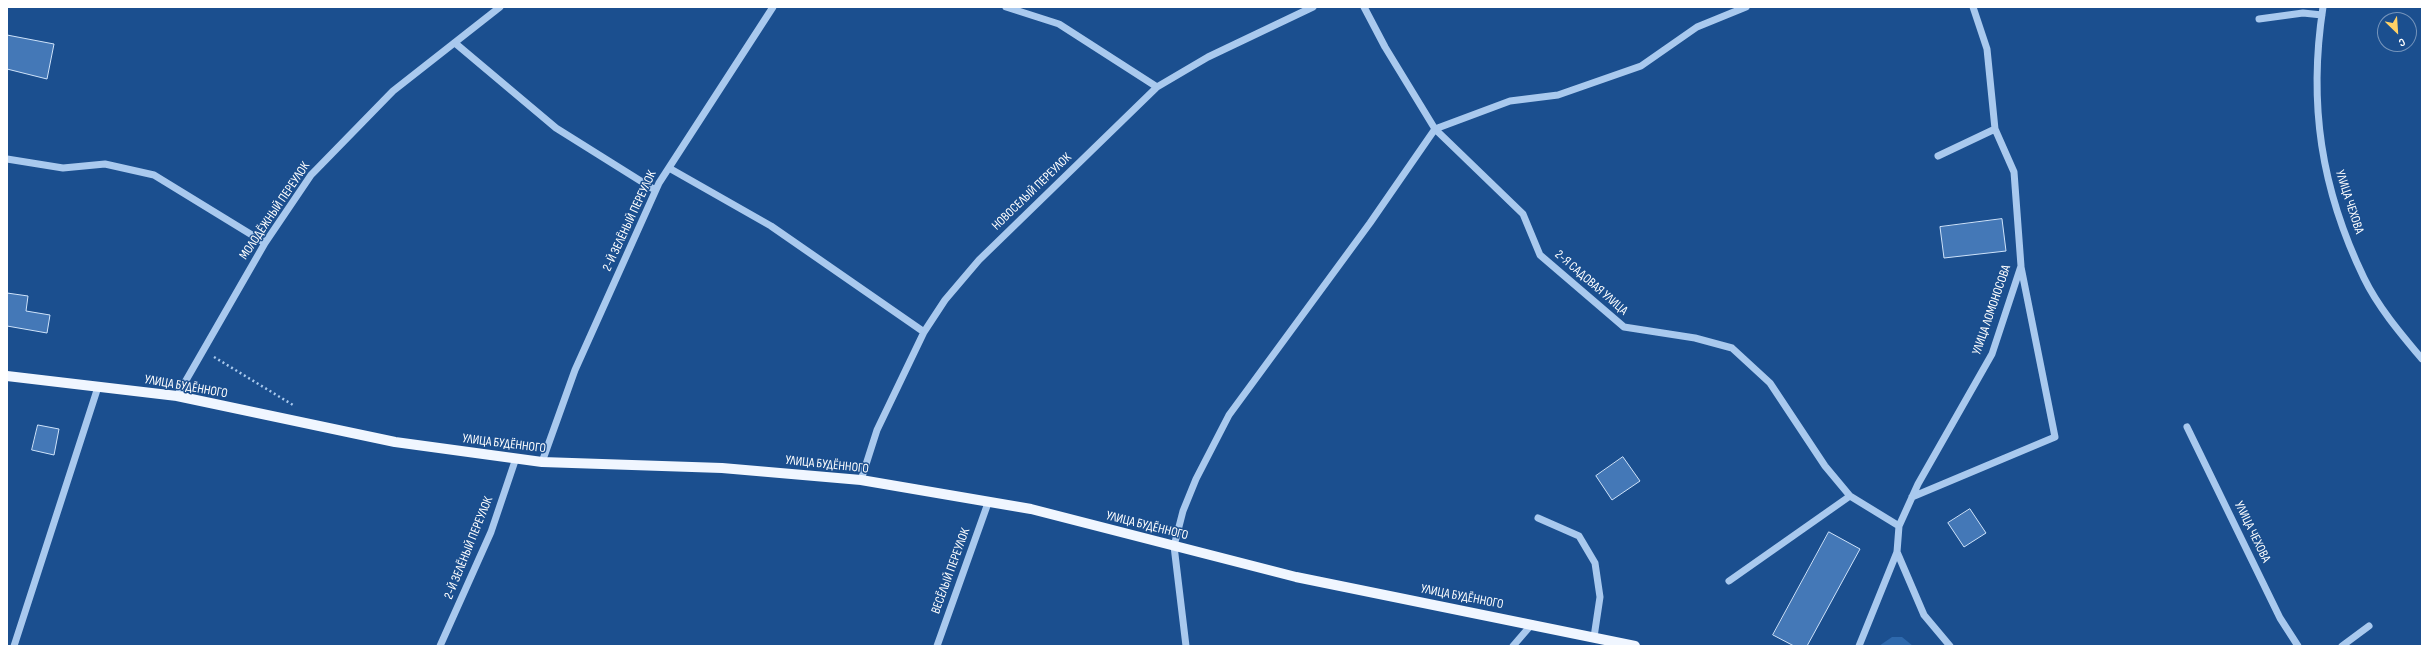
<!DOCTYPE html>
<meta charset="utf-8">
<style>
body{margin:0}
#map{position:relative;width:2429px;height:653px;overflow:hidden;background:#1b4f8f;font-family:"Sofia Sans Condensed",sans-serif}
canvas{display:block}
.frame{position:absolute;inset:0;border:8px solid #fff;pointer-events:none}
.north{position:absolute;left:2377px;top:12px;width:40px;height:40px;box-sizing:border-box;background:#1b4f8f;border:1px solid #7695bc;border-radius:50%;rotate:155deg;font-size:11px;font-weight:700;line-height:16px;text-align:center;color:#fff}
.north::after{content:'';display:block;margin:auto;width:14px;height:18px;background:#ffd166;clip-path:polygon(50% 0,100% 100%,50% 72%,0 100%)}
</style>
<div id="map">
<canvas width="2429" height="653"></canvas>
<div class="frame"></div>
<div class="north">С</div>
</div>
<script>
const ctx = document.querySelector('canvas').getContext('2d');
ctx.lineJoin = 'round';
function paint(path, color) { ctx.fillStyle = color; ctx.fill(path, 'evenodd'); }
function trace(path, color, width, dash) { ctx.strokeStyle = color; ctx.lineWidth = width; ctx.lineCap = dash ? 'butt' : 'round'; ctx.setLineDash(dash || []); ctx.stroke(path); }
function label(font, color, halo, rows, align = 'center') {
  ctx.font = font + ' "Sofia Sans Condensed",sans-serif'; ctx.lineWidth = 3; ctx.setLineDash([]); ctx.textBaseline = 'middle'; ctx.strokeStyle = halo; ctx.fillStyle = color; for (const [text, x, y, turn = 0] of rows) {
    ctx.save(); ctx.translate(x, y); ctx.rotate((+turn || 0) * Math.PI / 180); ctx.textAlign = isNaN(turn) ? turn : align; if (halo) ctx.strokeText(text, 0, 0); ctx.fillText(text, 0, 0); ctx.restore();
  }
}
paint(new Path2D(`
 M1892,637H1902L1913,646H1879Z`), '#2e69ad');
const building = new Path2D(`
 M7,35L54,44L47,79L7,69Z
 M2002,219L2006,251L1944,258L1940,227Z
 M7,293L28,296L26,311L50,315L47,333L7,326Z
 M38,425L59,429L54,455L32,450Z
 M1623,457L1640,481L1612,500L1596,476Z
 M1970,509L1986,533L1964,547L1948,523Z
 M1829,532L1860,549L1807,646H1794L1773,635Z`);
paint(building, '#4478b7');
trace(building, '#cfe3fa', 1);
trace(new Path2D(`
 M214,357L293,405`), '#a9c9ee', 2.5, [2, 3]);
trace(new Path2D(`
 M1006,7L1059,24L1157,87
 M1364,7L1385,47L1435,129L1523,214L1540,255L1624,327L1695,338L1732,348L1770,383L1825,466L1850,496L1899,526
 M2323,7C2308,104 2321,189 2364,278C2378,307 2401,334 2422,359
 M2259,19L2303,13L2322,15
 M455,43L556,128L655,190
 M1938,156L1995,129
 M7,159L63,168L105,164L154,175L265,243
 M669,168L771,226L924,332
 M177,396L265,243L311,175L393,91L500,7
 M2187,427L2280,618L2298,646
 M542,462L575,370L659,183L773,7
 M861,480L877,430L924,332L945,300L979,260L1157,87L1208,57L1313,7
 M1912,497L2055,437L2021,267
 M1538,518L1579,536L1595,563L1600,597L1594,637
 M1897,552L1924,615L1950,646
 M1729,581L1850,496
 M14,646L98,387
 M440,646L491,532L516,458
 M937,646L988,503
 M1186,646L1174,546L1183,511L1196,479L1229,415L1370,223L1435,129L1510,101L1558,95L1641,66L1697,27L1746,7
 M1513,646L1532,624
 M1859,646L1897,552L1899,526L1918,484L1992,354L2021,266L2014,172L1995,129L1987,49L1973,7
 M2342,646L2369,626`), '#a9c9ee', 7);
trace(new Path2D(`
 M7,376L177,396L395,442L542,462L722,468L861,480L1031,509L1296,577L1635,646`), '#f0f6ff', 10);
label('13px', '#fff', '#1b4f8f', [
 ["НОВОСЕЛЫЙ ПЕРЕУЛОК",1032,192,-44],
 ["УЛИЦА ЧЕХОВА",2349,202,72],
 ["МОЛОДЁЖНЫЙ ПЕРЕУЛОК",275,211,-56],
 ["2-Й ЗЕЛЁНЫЙ ПЕРЕУЛОК",630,221,-65],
 ["2-Я САДОВАЯ УЛИЦА",1591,283,41],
 ["УЛИЦА ЛОМОНОСОВА",1992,310,-71],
 ["УЛИЦА БУДЁННОГО",186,387,10],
 ["УЛИЦА БУДЁННОГО",504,444,7],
 ["УЛИЦА БУДЁННОГО",827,465,6],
 ["УЛИЦА БУДЁННОГО",1147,526,14],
 ["УЛИЦА ЧЕХОВА",2252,532,64],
 ["2-Й ЗЕЛЁНЫЙ ПЕРЕУЛОК",469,548,-68],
 ["ВЕСЁЛЫЙ ПЕРЕУЛОК",951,571,-70],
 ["УЛИЦА БУДЁННОГО",1462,597,11]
]);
</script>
